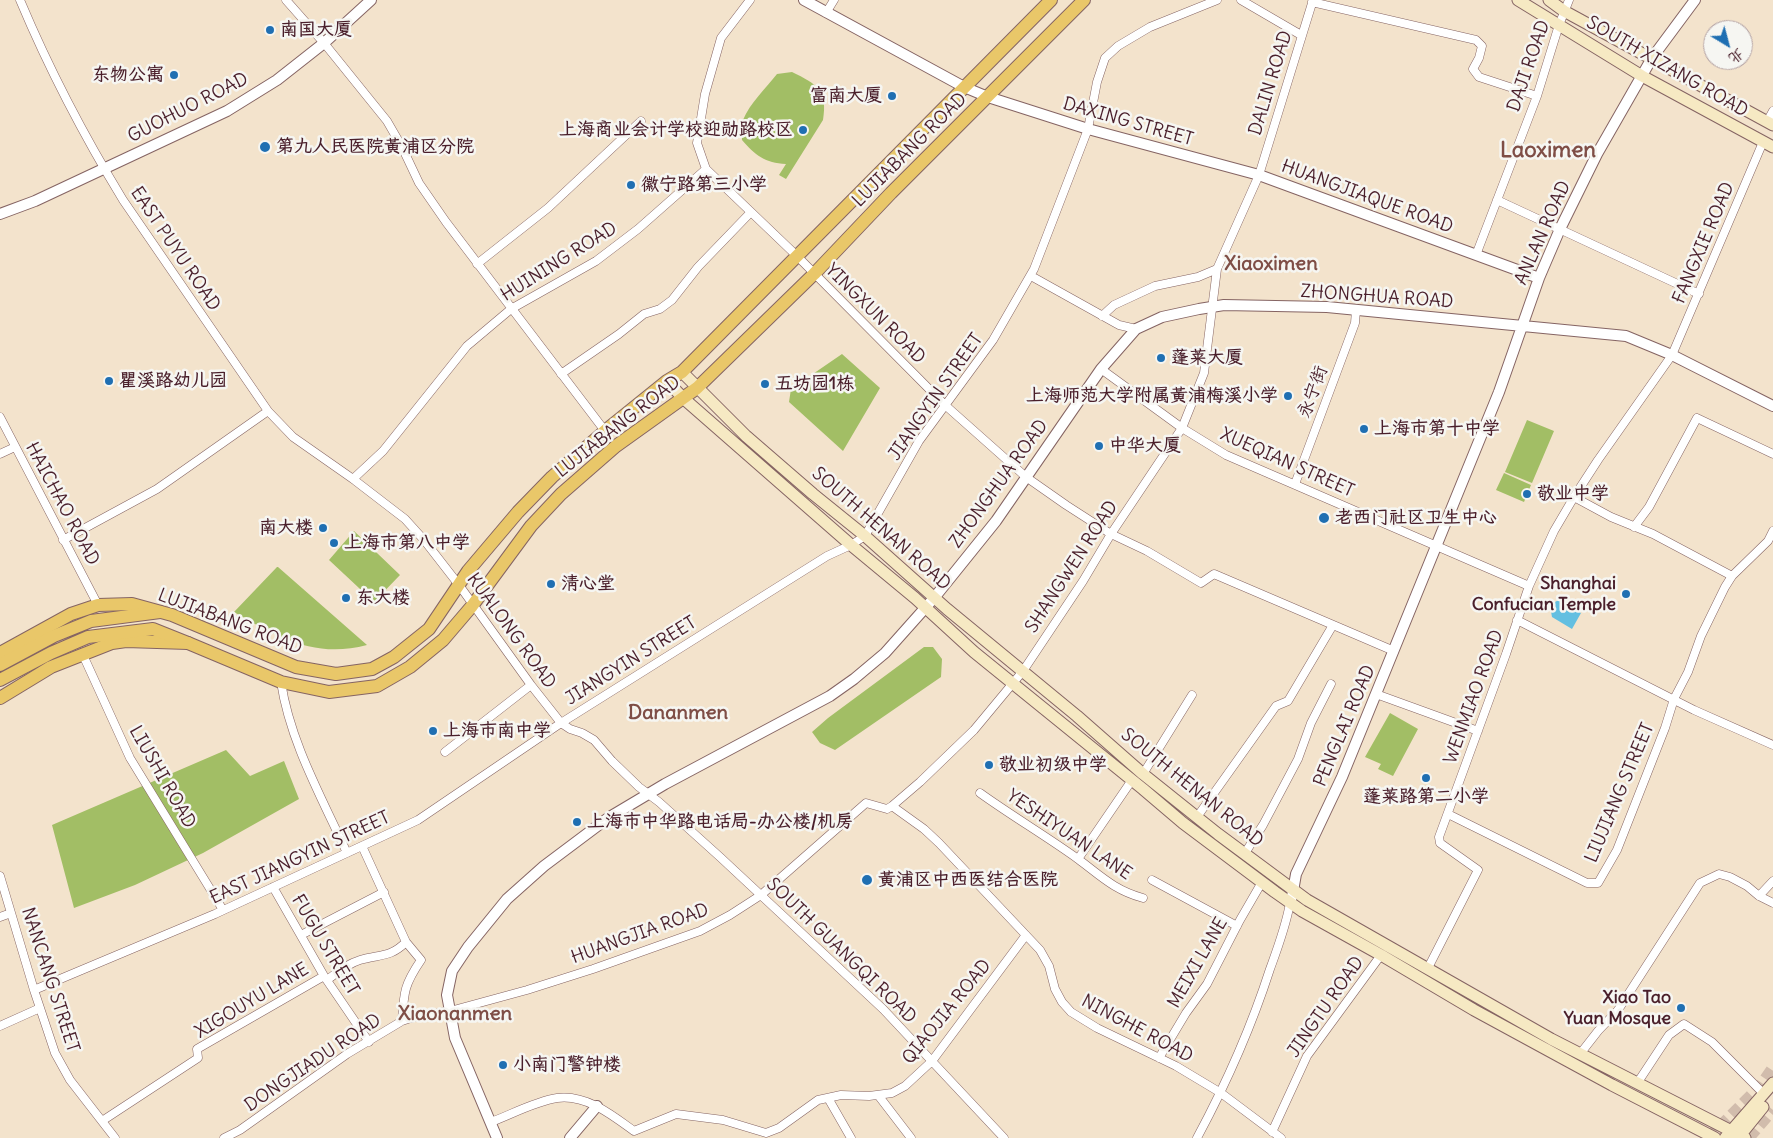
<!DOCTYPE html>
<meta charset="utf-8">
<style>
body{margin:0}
#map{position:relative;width:1773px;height:1138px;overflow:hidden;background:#f3e3cc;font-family:Delius,"LXGW WenKai TC",sans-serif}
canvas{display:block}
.north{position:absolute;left:1703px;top:20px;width:50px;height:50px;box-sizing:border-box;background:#f6f6f2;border:1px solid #b1a0a2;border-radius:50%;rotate:143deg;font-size:14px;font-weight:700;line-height:20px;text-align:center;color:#4a1f2b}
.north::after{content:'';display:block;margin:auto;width:18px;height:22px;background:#1f6fb2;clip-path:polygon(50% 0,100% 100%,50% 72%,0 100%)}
</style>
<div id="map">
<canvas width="1773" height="1138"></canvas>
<div class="north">北</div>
</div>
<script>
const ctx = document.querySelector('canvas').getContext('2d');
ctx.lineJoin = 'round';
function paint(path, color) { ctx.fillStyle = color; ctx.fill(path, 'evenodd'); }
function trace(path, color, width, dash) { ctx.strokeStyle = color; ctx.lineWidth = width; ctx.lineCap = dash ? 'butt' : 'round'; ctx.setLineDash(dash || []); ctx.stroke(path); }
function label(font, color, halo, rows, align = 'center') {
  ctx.font = font + ' Delius,"LXGW WenKai TC",sans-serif'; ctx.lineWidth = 5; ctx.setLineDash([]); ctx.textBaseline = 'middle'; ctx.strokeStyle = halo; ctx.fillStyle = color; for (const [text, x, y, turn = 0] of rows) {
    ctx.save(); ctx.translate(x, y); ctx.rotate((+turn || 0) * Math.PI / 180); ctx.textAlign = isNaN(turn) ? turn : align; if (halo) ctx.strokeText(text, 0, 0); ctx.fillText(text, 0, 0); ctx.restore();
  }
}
paint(new Path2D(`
 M792,72C817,84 828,91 823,120L786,179L779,175L786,164C765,163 755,155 742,140C742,134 741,126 743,120C750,103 766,88 777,74Z
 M842,354L880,388L843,451L789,402L791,389Z
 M1527,420L1554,431L1532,483L1505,472Z
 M1504,473L1531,485L1524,502L1496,490Z
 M354,531L400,575L374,602L329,560Z
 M277,567H278L367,645C315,659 277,637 234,612Z
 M924,647H933L942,659L941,677L835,750L820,743L812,732L828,718Z
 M1390,713L1418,729L1393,776L1378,769L1381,764L1365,757Z
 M226,750L250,776L284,761L299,799L203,853L135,885L74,908L52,825Z`), '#a2be65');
paint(new Path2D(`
 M1561,599L1572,606L1571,608L1581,613L1572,629L1552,617C1550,608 1552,602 1561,599Z`), '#63bfe1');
trace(new Path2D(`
 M1708,1138L1760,1086L1773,1067
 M1749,1138L1773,1110`), '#d1bcac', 11, [11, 5.5]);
const minor = new Path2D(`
 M20,0C49,69 84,136 123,200L268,411L293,437L353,479L405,519L424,540L459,585L531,685L561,723L570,729L582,733L594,740L612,761L639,787L659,802L720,857L883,1009L1004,1138
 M286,0L324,43L387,121L402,147L419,183L446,222L605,431
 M1241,0L1301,35
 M1312,2L1476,40L1482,46L1479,58L1473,69L1479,77L1537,96
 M826,13L834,0
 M1767,122L1773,111
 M706,169L797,256L945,405L1026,477L1066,505L1111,534L1147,551L1201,583L1214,574L1394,651
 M1497,200L1699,294
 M1476,255L1537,96L1559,25L1569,0
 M477,264L548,208L641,121
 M1031,276L1119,325L1136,329
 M1102,316L1114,305L1155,286L1198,277L1217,269
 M1101,369L1182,428L1226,455L1529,586
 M561,374L619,334L644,314L660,309L672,300L698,267L751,212
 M0,417L98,605
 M0,454L15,447
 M353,479L383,451L467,346L511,309L596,261L638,229L706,169L697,143L705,94L721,38L750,0
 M1295,484L1355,323L1356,310
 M1574,497L1611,517L1653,534L1732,576
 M1634,527L1649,507L1697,418L1773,454
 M63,540L157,489L268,411
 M1517,620L1694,710L1773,745
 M83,655L130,758L223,910
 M281,682C290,742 322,798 347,853
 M1376,694L1478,731
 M445,752L531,685
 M1143,774L1192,695
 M980,793C1012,816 1046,836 1078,859C1101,876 1114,890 1143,898
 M892,806L924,829L939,843L1040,950L1049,966L1055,989L1062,1002L1071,1012L1097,1028L1176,1066L1221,1093L1281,1138
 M1448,814L1587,883H1598L1617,850L1665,728L1674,699L1688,672L1701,636L1725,587L1732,576L1768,541L1773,531
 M1197,817L1276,706L1288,701L1333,625
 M362,846L406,942L421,960C404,985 404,992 402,1021
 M1245,853L1263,825L1298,759L1311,723L1331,684
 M1078,859L1132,780
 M0,876L34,990L55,1053L70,1080L115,1138
 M1152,880L1237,926
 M273,887L324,976L369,1042
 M1759,896L1773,881
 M0,917L11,913
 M301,935L384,892
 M1428,968L1478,870L1440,843L1439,837L1506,654L1529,586L1554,531L1574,497L1598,460L1672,355L1763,142
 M327,980C338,972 347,964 360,960C380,954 390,958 406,942
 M34,990L215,914L418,820L561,723L827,556L851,545L865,536L919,441L993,340L1034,269L1088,129L1097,82L1105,58L1118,46L1150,27L1217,0
 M0,1026L40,1008
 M1580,1054L1598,1031L1618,1010L1700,883L1719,874L1730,877L1747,886L1759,896L1773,903
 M1159,1058L1186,1013L1207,984L1240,920L1262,882
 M1638,1082L1669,1035L1684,1024L1712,1042L1764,1094
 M878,1095L911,1138
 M828,1098L851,1138
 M102,1121L198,1058L197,1049L324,976
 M491,1122C510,1115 536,1101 557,1098C586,1094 612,1115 634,1131L676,1114L723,1120L766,1133L779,1128L818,1100L841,1095L869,1096L892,1093L905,1086L932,1061L1026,935
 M1272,1132L1307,1056L1381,955
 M224,1138L240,1130L347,1054L402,1021L411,1018L450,1011L527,990L593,969L700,931L730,915L761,895L866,803L887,809L892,806L920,782L974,730L1023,671L1083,581L1111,534L1182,428L1204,373L1217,269L1259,175L1313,0
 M1197,1138C1226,1084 1251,1028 1270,969C1278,947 1286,926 1290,903`);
const tertiary = new Path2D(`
 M804,0L964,87L988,97L1088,129L1259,175L1539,278
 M0,214L35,201L227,111L277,80L324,43L371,0
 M1292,897L1296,874L1342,777L1499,392L1539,278L1560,229L1597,154L1652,58L1695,0
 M497,1138L455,1038L450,1011L447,995L452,971L468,947L507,899L544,866L608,818L665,784L830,696L854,679L885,653L934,598L996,521L1101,369L1136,329L1162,317L1199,309L1224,305L1327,307L1626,336L1672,355L1773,406
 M570,1138L597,1106`);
const secondary = new Path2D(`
 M1518,0L1642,76L1773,147
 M1549,0L1564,11L1773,125
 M682,372L746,436L813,494L865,536L947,609L1077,716L1143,774L1218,834L1307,900L1551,1039L1745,1138
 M667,381L683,398L851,545L915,598L974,652L1143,789L1183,823L1275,892L1302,911L1381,955L1474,1010L1612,1085L1715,1138
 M1725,1138L1773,1083
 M1738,1138L1763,1107`);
const primary = new Path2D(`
 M0,653L71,614L98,605L132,604L172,615L296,667L336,674L372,669L394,657L429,629L468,571L518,512L552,477L605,431L667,381L682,372L1051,0
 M0,698L51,667L112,643L126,641L188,643L281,682L329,692L377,686L410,667L443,640L472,606L531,526L561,494L616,446L697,388L814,274L891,193L1084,0`);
const trunk = new Path2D(`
 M0,665L54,636L91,621L160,612
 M0,680L51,653L88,637L153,629L188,643`);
trace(minor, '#856463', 9);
trace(tertiary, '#856463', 12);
trace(secondary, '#856463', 13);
trace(primary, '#856463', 14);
trace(trunk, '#856463', 14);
trace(minor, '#fff', 8);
trace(tertiary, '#fff', 10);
trace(secondary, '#f6e9c3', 11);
trace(primary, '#e9c769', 12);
trace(trunk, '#e9c769', 12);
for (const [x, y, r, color] of [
 [270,30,5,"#1f6fb2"],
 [174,75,5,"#1f6fb2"],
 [892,96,5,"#1f6fb2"],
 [803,130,5,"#1f6fb2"],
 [265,147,6,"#1f6fb2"],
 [631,185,5,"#1f6fb2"],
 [1161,358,5,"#1f6fb2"],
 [109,381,5,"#1f6fb2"],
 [765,384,5,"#1f6fb2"],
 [1288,396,5,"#1f6fb2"],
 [1364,429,5,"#1f6fb2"],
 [1099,446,5,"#1f6fb2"],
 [1527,494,5,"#1f6fb2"],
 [1324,518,6,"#1f6fb2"],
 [323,528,5,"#1f6fb2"],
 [334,543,5,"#1f6fb2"],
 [551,584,5,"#1f6fb2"],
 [1626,594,5,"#1f6fb2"],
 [346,598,5,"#1f6fb2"],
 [433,731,5,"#1f6fb2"],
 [989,765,5,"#1f6fb2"],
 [1426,778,5,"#1f6fb2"],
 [577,822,5,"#1f6fb2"],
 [867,880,6,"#1f6fb2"],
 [1681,1008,5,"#1f6fb2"],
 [503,1065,5,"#1f6fb2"]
]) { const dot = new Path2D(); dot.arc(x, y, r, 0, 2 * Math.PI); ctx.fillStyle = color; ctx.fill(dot); trace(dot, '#f6f6f2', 2); }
label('bold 18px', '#4a1f2b', '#f6f6f2', [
 ["南国大厦",280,30],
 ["东物公寓",164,75,"right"],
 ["富南大厦",882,96,"right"],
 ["上海商业会计学校迎勋路校区",793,130,"right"],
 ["第九人民医院黄浦区分院",276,147],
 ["徽宁路第三小学",641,185],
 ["蓬莱大厦",1171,358],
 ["瞿溪路幼儿园",119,381],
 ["五坊园1栋",775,384],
 ["上海师范大学附属黄浦梅溪小学",1278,396,"right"],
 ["上海市第十中学",1374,429],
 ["中华大厦",1109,446],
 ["敬业中学",1537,494],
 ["老西门社区卫生中心",1335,518],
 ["南大楼",313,528,"right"],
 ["上海市第八中学",344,543],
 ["清心堂",561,584],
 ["Shanghai",1616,584,"right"],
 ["Confucian Temple",1616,605,"right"],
 ["东大楼",356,598],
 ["上海市南中学",443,731],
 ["敬业初级中学",999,765],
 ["蓬莱路第二小学",1426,797,"center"],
 ["上海市中华路电话局-办公楼/机房",587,822],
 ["黄浦区中西医结合医院",878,880],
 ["Xiao Tao",1671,998,"right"],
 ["Yuan Mosque",1671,1019,"right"],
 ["小南门警钟楼",513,1065]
], 'left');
label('18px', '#4a1f2b', '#f6f6f2', [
 ["DAJI ROAD",1529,66,-71],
 ["SOUTH XIZANG ROAD",1667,67,30],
 ["DALIN ROAD",1271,83,-73],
 ["GUOHUO ROAD",188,108,-27],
 ["DAXING STREET",1128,122,16],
 ["LUJIABANG ROAD",910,150,-45],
 ["HUANGJIAQUE ROAD",1367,197,20],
 ["ANLAN ROAD",1543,233,-66],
 ["FANGXIE ROAD",1704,243,-67],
 ["EAST PUYU ROAD",175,249,56],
 ["HUINING ROAD",559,262,-32],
 ["ZHONGHUA ROAD",1377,297,4],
 ["YINGXUN ROAD",875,314,45],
 ["永宁街",1313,392,-70],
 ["JIANGYIN STREET",936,397,-55],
 ["LUJIABANG ROAD",618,427,-38],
 ["XUEQIAN STREET",1287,463,24],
 ["ZHONGHUA ROAD",999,484,-54],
 ["HAICHAO ROAD",62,504,62],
 ["SOUTH HENAN ROAD",881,529,41],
 ["SHANGWEN ROAD",1072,567,-57],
 ["LUJIABANG ROAD",230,622,21],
 ["KUALONG ROAD",511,631,54],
 ["JIANGYIN STREET",631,661,-32],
 ["WENMIAO ROAD",1474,697,-70],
 ["PENGLAI ROAD",1345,726,-67],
 ["LIUSHI ROAD",162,777,60],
 ["SOUTH HENAN ROAD",1192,788,39],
 ["LIUJIANG STREET",1620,793,-67],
 ["YESHIYUAN LANE",1069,835,34],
 ["EAST JIANGYIN STREET",300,858,-25],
 ["HUANGJIA ROAD",640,934,-20],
 ["FUGU STREET",325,945,59],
 ["SOUTH GUANGQI ROAD",841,951,44],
 ["MEIXI LANE",1198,963,-60],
 ["NANCANG STREET",50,980,72],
 ["XIGOUYU LANE",252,1001,-31],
 ["JINGTU ROAD",1326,1007,-55],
 ["QIAOJIA ROAD",947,1012,-51],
 ["NINGHE ROAD",1137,1029,28],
 ["DONGJIADU ROAD",313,1063,-34]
]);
label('bold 20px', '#7f4e46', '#f6f6f2', [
 ["Xiaoximen",1271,264],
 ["Dananmen",678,713],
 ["Xiaonanmen",455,1014]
]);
label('bold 22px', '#7f4e46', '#f6f6f2', [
 ["Laoximen",1548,151]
]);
</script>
